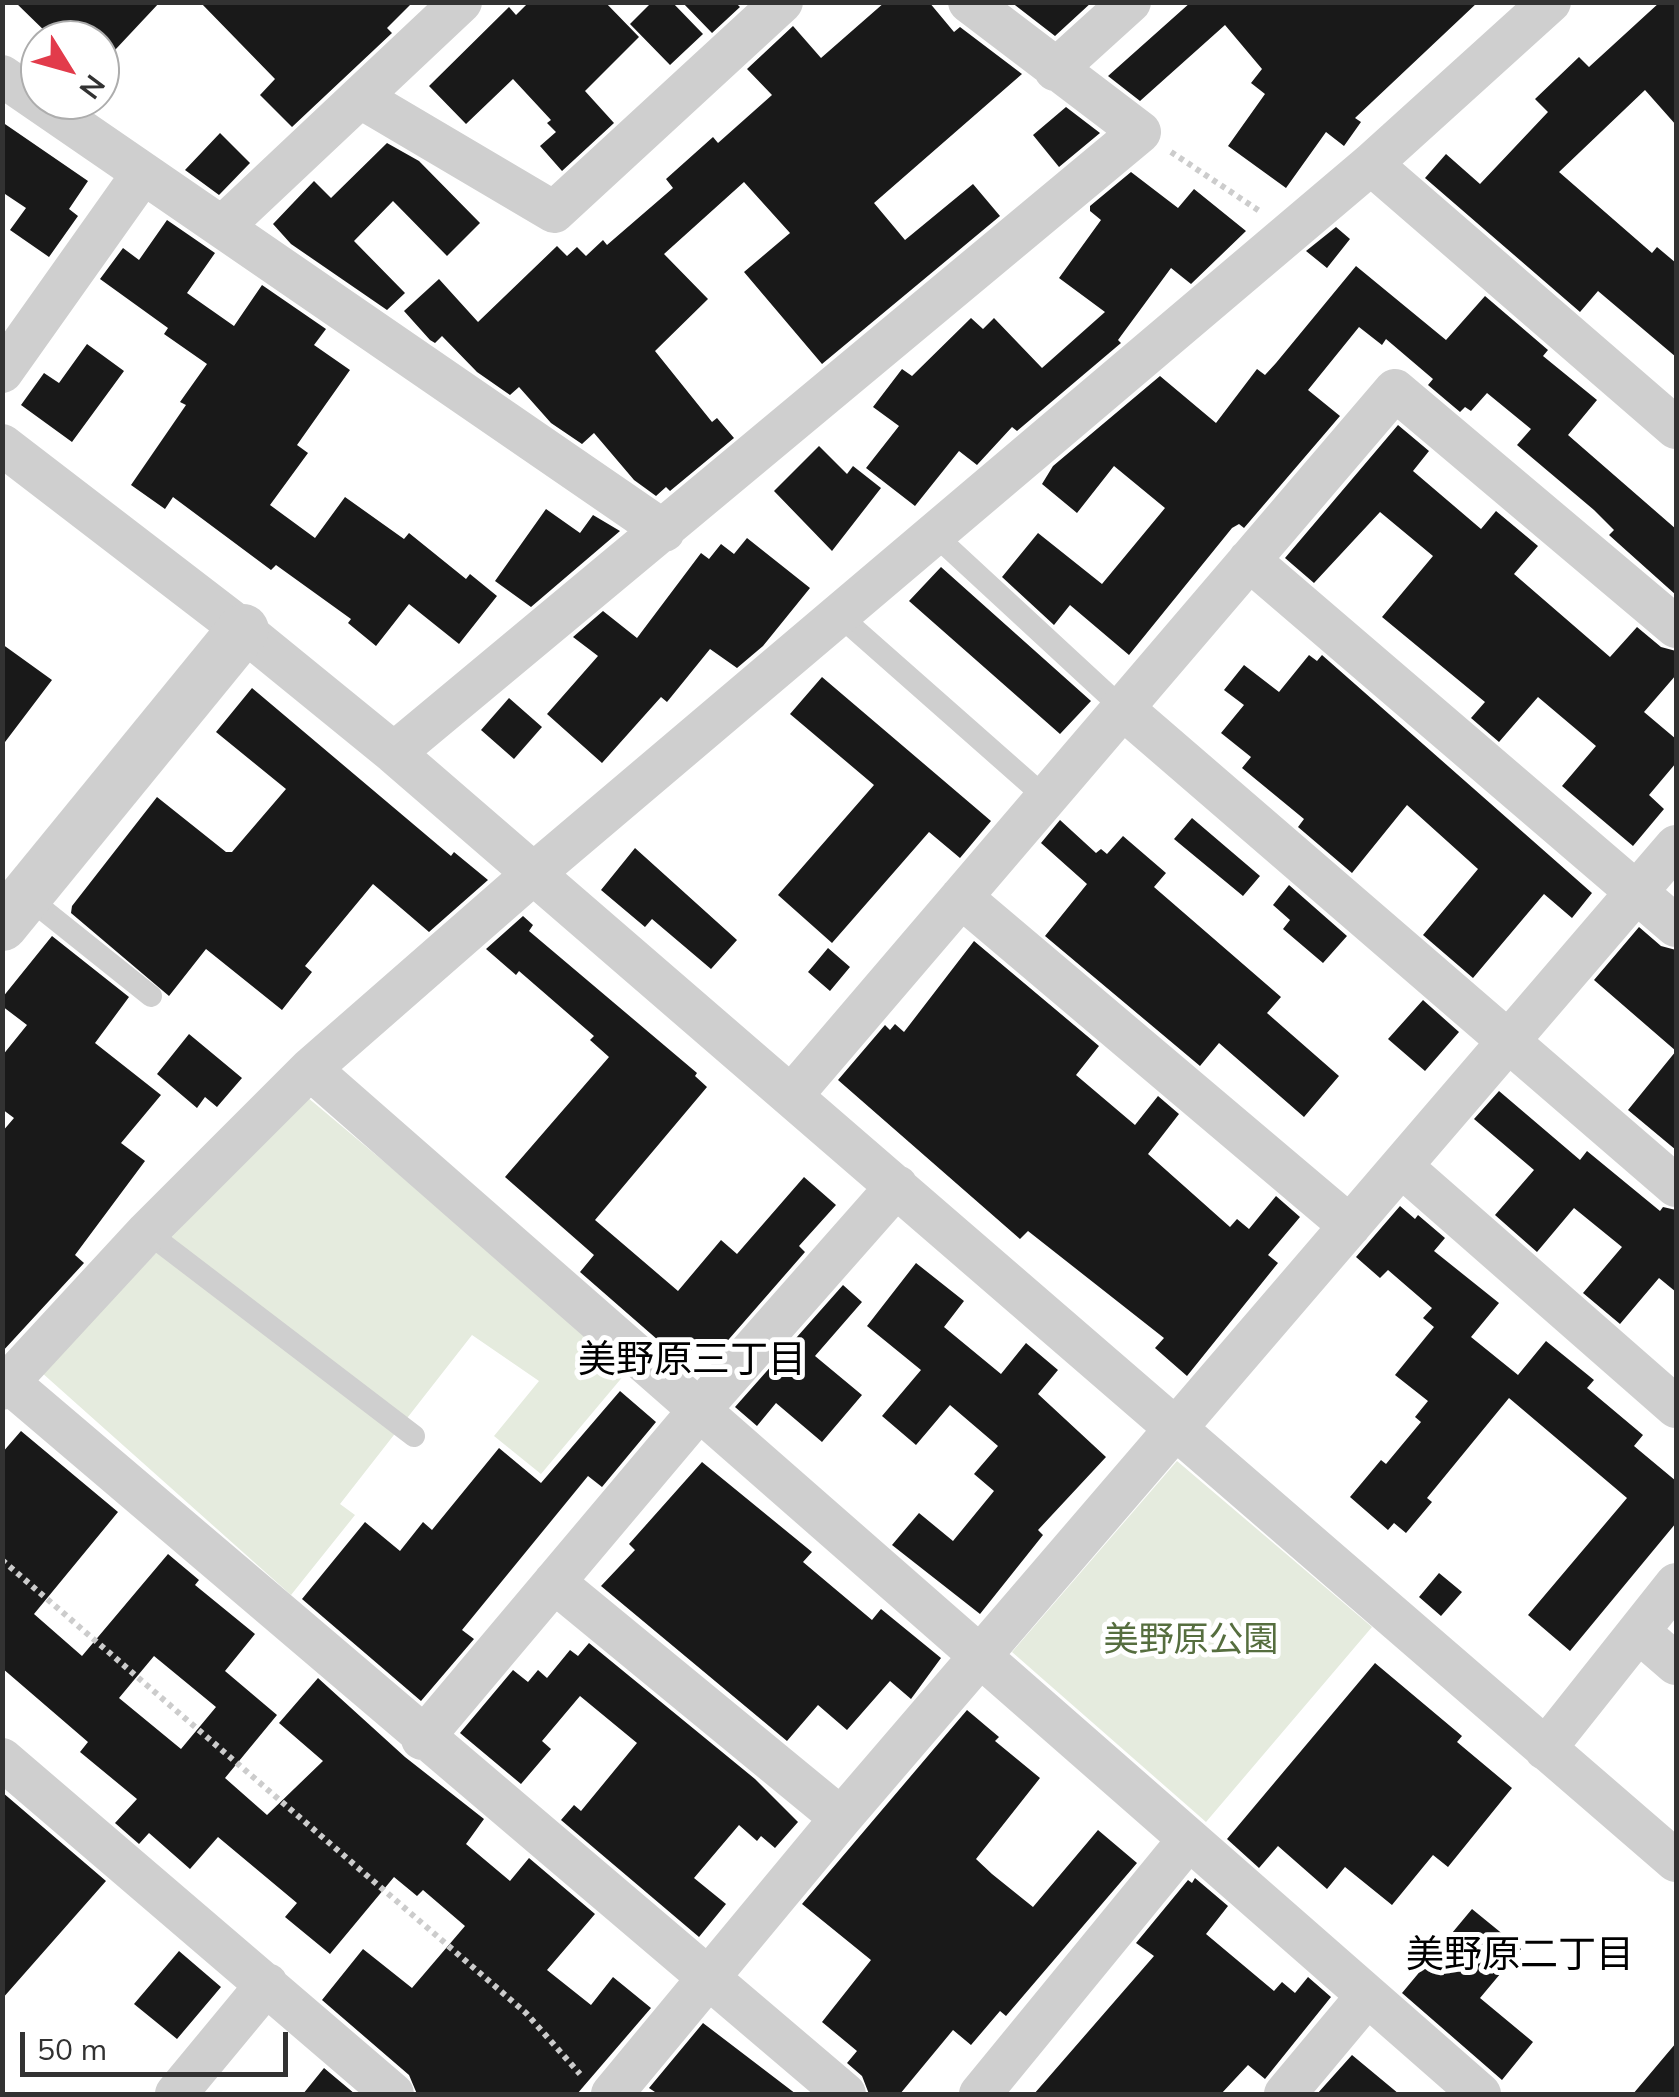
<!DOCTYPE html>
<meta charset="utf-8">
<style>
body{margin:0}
#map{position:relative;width:1679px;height:2097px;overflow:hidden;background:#fff;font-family:Mulish,sans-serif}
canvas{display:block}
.frame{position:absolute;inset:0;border:5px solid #323232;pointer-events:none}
.north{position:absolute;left:20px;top:20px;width:100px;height:100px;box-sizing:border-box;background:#fff;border:2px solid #adadad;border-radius:50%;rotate:127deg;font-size:28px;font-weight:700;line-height:40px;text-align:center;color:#323232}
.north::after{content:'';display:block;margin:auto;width:35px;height:45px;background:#e23b4b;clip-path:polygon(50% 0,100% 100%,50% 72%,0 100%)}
.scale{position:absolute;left:20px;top:2032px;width:268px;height:45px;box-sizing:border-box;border:5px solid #323232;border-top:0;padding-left:12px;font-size:30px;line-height:35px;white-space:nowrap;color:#323232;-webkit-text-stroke:8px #fff;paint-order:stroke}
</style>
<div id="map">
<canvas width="1679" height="2097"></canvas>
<div class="frame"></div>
<div class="north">N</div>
<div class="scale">50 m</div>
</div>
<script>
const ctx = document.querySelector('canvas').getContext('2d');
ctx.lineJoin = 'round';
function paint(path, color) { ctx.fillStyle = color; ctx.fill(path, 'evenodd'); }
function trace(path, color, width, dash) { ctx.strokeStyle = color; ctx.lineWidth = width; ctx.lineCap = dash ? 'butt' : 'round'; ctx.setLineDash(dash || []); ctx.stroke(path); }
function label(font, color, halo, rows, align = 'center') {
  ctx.font = font + ' Mulish,"Noto Sans JP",sans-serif'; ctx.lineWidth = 10; ctx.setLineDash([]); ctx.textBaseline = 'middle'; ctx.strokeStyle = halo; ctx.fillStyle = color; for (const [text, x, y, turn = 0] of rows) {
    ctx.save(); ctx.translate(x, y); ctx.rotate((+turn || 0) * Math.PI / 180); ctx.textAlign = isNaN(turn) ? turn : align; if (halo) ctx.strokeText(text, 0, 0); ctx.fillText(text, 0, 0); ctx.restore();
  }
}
paint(new Path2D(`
 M307,1097L630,1368L541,1474L494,1436L539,1381L472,1335L340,1504L355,1515L291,1595L41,1372Z
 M1177,1461L1372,1627L1206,1822L1012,1652Z`), '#e5ebde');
paint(new Path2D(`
 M15,2H160L100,66V40H54Z
 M200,2H413L387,28L392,33L292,127L260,95L275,79Z
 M529,2H605L639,37L585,91L614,123L562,171L540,146L556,132L547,123L551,120L513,79L466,124L429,86L509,7L516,15Z
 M652,2H672L703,34L670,65L630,24Z
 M682,2H735L740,7L712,33Z
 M885,2H929L954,32L960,27L1022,74L874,203L905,240L973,184L1000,216L822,364L744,272L790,233L744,182L664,254L708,299L655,351L712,422L717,418L734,438L670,491L666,487L656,496L634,480L594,433L582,444L551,423L519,387L510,395L477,372L442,336L435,343L430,340L404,311L439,279L478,322L557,246L567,256L577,247L586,256L603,240L607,245L673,188L666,179L713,137L718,143L772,95L747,69L793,26L821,58Z
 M1011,2H1092L1055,36Z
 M1191,2H1478L1355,118L1361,122L1344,146L1326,132L1286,188L1228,146L1265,94L1251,83L1262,69L1225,25L1140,101L1108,76Z
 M1660,2H1676V125L1645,90L1559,172L1652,253L1657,247L1676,263V357L1598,291L1580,312L1425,178L1446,154L1480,184L1548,112L1535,99L1579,57L1589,67Z
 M1066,107L1100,133L1059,167L1033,135Z
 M2,122L88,181L69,209L78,216L49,257L10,230L26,208L2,192Z
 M220,133L250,163L219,195L185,170Z
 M387,143L419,161L480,223L447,256L393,201L354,241L405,293L387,310L291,244L273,224L314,181L331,198Z
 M1131,172L1178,208L1194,189L1246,231L1191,284L1171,268L1118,340L1121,343L1017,431L1012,427L977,465L959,451L915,506L866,468L899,426L873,407L902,369L912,376L971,318L983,329L994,318L1042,368L1105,312L1059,278L1101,220L1090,211V206Z
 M167,220L215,253L187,293L234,326L262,285L326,329L314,345L350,370L297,445L308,453L270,505L315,538L345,497L404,539L409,533L466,579L470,574L497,596L459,644L409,604L376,646L348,623L351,619L276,565L271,570L173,497L165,509L131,485L186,405L180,402L207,364L164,334L168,328L100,279L123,248L139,260Z
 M1336,227L1350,239L1327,268L1306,251Z
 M1356,266L1446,340L1485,296L1548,350L1543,356L1597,400L1568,435L1676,529V595L1609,535L1614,530L1594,510L1517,445L1531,429L1487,393L1471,411L1465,407L1460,412L1428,385L1433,379L1386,339L1382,345L1359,327L1308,390L1340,416L1244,528L1239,524L1232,528L1129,655L1070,605L1054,625L1002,577L1038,533L1102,584L1165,508L1114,466L1077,513L1042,484L1053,466L1160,376L1216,423L1257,369L1265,375L1276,363Z
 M87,344L124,371L72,442L21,405L44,373L59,383Z
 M1398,425L1429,451L1413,471L1481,529L1496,511L1538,546L1514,574L1610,657L1637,627L1661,647L1676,651V675L1644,712L1676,739V763L1649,795L1664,809L1633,846L1562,786L1596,746L1538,697L1499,742L1471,718L1485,702L1382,617L1433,556L1380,512L1314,583L1285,558Z
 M819,446L847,474L853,466L881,488L832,551L774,491Z
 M546,509L580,533L593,515L620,531L531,607L495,581Z
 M747,538L810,588L763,646L737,668L710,649L667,702L661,697L602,763L547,714L598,656L573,637L603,611L637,638L701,553L709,559L721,544L734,554Z
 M941,567L1091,701L1060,734L909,601Z
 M2,644L52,680L2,746Z
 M1309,655L1317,661L1322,655L1592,893L1572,918L1544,894L1473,978L1423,935L1478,869L1407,805L1352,873L1298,827L1304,819L1242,768L1251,757L1221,733L1244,705L1224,690L1244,665L1279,692Z
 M822,677L991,821L960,858L929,832L832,943L778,895L874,785L790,714Z
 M252,688L451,856L454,852L488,880L429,932L373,884L305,966L312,972L282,1010L206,949L169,996L71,913L72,906L157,797L226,852H232L286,789L216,732Z
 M509,698L542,727L514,759L481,730Z
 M1192,818L1260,876L1243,896L1174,839Z
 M1060,820L1096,853L1101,849L1107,854L1123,836L1166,873L1154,887L1281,997L1267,1013L1339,1076L1304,1117L1219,1043L1200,1066L1045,936L1087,884L1041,843Z
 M635,848L737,940L711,969L652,919L645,927L601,890Z
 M1289,885L1347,936L1323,963L1283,929L1290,920L1273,905Z
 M523,916L533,925L529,931L697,1073L695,1076L707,1087L595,1220L678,1291L721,1240L737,1254L804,1177L836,1205L799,1246L805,1252L709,1362L693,1348L682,1361L580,1272L594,1255L505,1177L609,1057L590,1040L594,1036L519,971L516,975L486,949Z
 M1639,927L1661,946L1676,950V1051L1594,980Z
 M52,936L129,997L95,1043L161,1095L121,1143L145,1161L75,1255L84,1263L2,1352V1132L14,1118L2,1109V1056L27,1025L2,1006V998Z
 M974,941L1099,1046L1076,1075L1135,1125L1158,1096L1179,1114L1148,1154L1230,1227L1237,1219L1249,1229L1276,1196L1300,1217L1268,1255L1278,1263L1187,1376L1155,1348L1164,1338L1028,1231L1020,1239L838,1080L885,1025L890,1030L895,1024L904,1032Z
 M828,948L850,967L830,991L808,972Z
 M1423,1000L1459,1032L1425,1071L1388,1039Z
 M189,1034L242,1078L217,1107L205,1097L197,1108L157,1074Z
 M1676,1051V1150L1628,1110Z
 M1499,1091L1580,1160L1587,1151L1660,1211L1663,1207L1676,1210V1292L1659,1278L1620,1324L1583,1293L1622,1247L1574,1208L1537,1252L1495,1215L1534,1170L1474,1119Z
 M1400,1206L1415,1219L1418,1215L1445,1238L1434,1251L1499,1303L1471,1337L1518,1375L1546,1341L1594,1380L1587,1388L1643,1435L1634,1446L1676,1481V1523L1570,1651L1528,1615L1627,1498L1509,1398L1427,1498L1432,1502L1406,1533L1394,1523L1388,1530L1350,1497L1381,1460L1386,1464L1421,1422L1415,1417L1428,1401L1395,1375L1434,1327L1423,1318L1432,1308L1388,1270L1380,1278L1356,1257Z
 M916,1263L964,1301L944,1327L1001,1374L1026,1343L1058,1370L1038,1394L1106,1457L1038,1530L1043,1535L980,1614L892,1545L919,1513L953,1541L994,1491L974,1474L998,1446L950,1405L916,1445L882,1416L921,1370L867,1326Z
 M843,1285L862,1302L815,1356L862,1395L822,1442L776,1403L757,1426L735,1407Z
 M620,1391L656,1422L602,1487L588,1476L462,1630L474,1639L421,1701L302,1599L365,1522L400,1551L423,1522L432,1530L499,1448L541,1483Z
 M21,1431L118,1512L34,1614L82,1656L168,1554L199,1580L195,1585L255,1634L225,1671L277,1715L225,1778L267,1815L323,1761L279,1723L318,1678L405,1757L484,1819L466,1844L510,1881L529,1858L595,1914L547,1970L591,2005L613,1977L651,2008L577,2094H417L409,2075L322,2000L363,1949L412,1988L465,1926L423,1890L417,1896L394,1877L330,1954L285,1917L297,1903L218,1837L190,1869L149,1833L139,1844L115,1823L137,1799L80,1752L88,1742L2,1668V1453ZM154,1656L216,1707L181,1749L119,1698Z
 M702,1462L812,1552L803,1562L872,1620L881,1609L941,1658L911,1699L890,1681L847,1730L818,1705L787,1741L601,1586L635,1550L629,1544Z
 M1439,1573L1462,1592L1441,1616L1419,1597Z
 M589,1643L755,1779L798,1822L775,1848L761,1836L757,1841L739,1825L694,1878L726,1904L699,1937L561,1820L574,1805L581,1811L637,1743L580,1696L542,1741L551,1749L521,1784L460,1733L513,1670L528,1682L538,1670L547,1678L570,1650L578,1656Z
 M1375,1663L1462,1736L1457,1742L1512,1788L1448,1867L1433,1855L1392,1905L1345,1867L1327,1889L1278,1846L1259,1868L1227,1839Z
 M967,1710L999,1737L995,1741L1040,1778L976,1859L992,1874L1033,1907L1098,1830L1137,1863L1006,2016L1000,2011L971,2045L953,2030L900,2094H869L862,2076L847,2063L857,2051L822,2022L871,1960L802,1904Z
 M2,1792L106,1881L2,1999Z
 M1195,1878L1228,1906L1206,1934L1274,1991L1282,1982L1295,1993L1308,1977L1331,1997L1265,2079L1248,2065L1221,2094H1034L1154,1956L1136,1943L1188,1880L1192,1883Z
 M1472,1909L1521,1949L1480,1998L1533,2042L1502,2080L1402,1993Z
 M179,1951L221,1987L177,2039L134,2004Z
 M703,2023L796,2094H658L649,2088Z
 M1676,2043V2094H1633Z
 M1352,2055L1399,2094H1317Z
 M324,2068L355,2094H303Z`), '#191919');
trace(new Path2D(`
 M1171,152L1261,212
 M2,1560L526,2013L580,2074`), '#ccc', 6, [5, 5]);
trace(new Path2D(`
 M936,536L1121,707
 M841,617L1045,797
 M26,896L151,996
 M147,1232L414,1436`), '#cfcfcf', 22);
trace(new Path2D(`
 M1055,70L1130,2
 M2,76L664,531
 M361,98L554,212L782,2
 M1371,164L1676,428
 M222,227L461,2
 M2,372L143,173
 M2,445L243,630L394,753L1676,1861
 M1249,560L1676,926
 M1121,707L1676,1186
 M394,753L1140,132L969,2
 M961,897L1350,1226
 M310,1069L1480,2094
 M792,1095L1395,390L1676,627
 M1401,1166L1676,1407
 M8,1382L845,2094
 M2,1389L147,1232L310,1069L533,874L1371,164L1550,2
 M554,1582L841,1818
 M1639,1632L1676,1664
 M422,1739L701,1408L897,1186
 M1545,1749L1676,1584
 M2,1759L393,2094
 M176,2094L267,1984
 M612,2094L841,1818L1676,846
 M980,2094L1189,1839
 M1285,2094L1367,1996`), '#cfcfcf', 42);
trace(new Path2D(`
 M2,925L243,630`), '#cfcfcf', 52);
label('35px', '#566e3f', '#fff', [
 ["美野原公園",1191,1640]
]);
label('38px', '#000', '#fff', [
 ["美野原三丁目",692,1361],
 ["美野原二丁目",1520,1956]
]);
</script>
